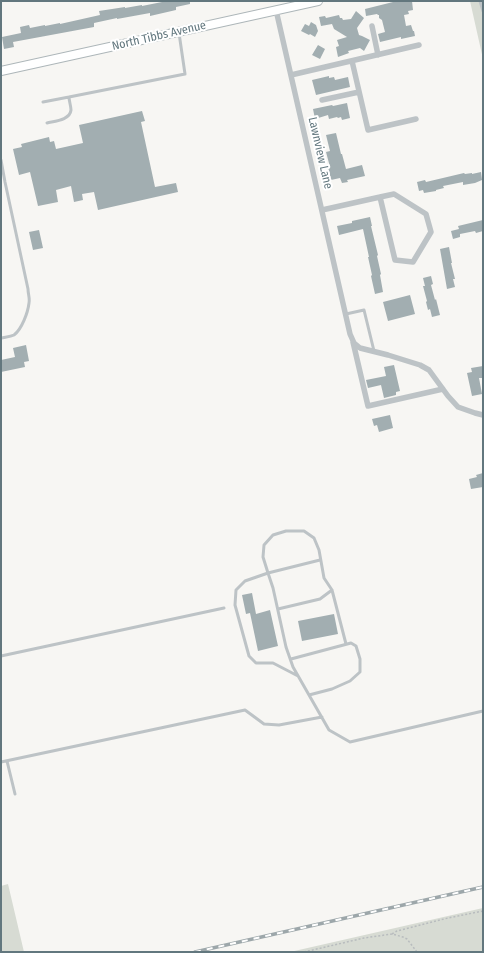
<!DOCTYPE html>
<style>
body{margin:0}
#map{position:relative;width:484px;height:953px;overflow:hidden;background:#f7f6f3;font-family:"Fira Sans Condensed",sans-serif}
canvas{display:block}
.frame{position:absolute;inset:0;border:2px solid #62777e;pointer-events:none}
</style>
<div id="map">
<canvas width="484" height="953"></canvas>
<div class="frame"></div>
</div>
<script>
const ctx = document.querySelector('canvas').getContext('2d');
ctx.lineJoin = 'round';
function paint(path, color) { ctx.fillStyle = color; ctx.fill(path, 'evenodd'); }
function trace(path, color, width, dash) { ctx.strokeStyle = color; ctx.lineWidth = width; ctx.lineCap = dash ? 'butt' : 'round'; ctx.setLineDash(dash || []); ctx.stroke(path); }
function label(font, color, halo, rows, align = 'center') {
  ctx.font = font + ' "Fira Sans Condensed",sans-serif'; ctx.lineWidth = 4; ctx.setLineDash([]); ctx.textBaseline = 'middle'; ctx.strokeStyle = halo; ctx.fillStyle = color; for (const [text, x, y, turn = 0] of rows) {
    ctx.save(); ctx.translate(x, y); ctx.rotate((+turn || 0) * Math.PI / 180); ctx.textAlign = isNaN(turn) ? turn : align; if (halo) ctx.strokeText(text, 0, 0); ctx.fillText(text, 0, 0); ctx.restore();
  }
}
paint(new Path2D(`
 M470,1H483V59Z
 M8,884L24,952H1V886Z
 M483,908V952H290Z`), '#d7dbd3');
paint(new Path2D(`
 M167,1H190V4L176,7V10L150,16V13L117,19V18L94,23V27L13,42L14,47L4,49L2,37L21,33L20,27L29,25L30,28L45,25V26L60,23V24L100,15L99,11L125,7V8L142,5V6Z
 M392,1H412L413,10L408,11L409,14L404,15L406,26L411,25L413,31H414L415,36L401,39V37L380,42L378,34L385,32L382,20L379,18V15H378L377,14L366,16L365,9L393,2Z
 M356,11L364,18L357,28L359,35L362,36L370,40L364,51L360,48L348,51L349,53L338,57L336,47L339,46L337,40L347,37L334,29L332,24L321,26L319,17L325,16L326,18L339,15L340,18H342L343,20L351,19Z
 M311,22L316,25L318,31L315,37L310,34L309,35L301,31L305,24L309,26Z
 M318,45L325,49L320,59L312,55Z
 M329,76V78L334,77L335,80L348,77L350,87L316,95L312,80Z
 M347,103L350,118L342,120L341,117L338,118L337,117L329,119L328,115L315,119L313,109L332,105L333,106Z
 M142,111L145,121L141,122L155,187L176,183L178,192L98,210L94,192L82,194L83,200L74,202L71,186L56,190L58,202L38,206L30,172L19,175L13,149L22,147L21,144L49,137L50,142L54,141L56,149L83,143L79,125Z
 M336,133L341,154H342L346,169L362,165L365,176L347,180L348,182L342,183L340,178L331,180L328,167H330L326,152L330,151L326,135Z
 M481,172L482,180L475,183L463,185V182L443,186L444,188L436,190V191L424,193L423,190L419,191L417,182L425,180L426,182L464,173L465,174L472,173V174Z
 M370,217L372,226H371L378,255L377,256L381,274L380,275L383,292L375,294L371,276L372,275L368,257H369L363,229L339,235L337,226L352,223V221Z
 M483,220V231L476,233L475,231L460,234V237L453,239L451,231L459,229L458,226Z
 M39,230L43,248L33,250L29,232Z
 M449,247L452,263H451L455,279H453L455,287L447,289L440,249Z
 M431,276L433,284L431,285L435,300L436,299L440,315L432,317L430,309L428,310L426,302L427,301L423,286H425L423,278Z
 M410,295L415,314L388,321L383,302Z
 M26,345L29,361L24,362L25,367L1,372V360L15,357L13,348Z
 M394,365L400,391L396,392V395L384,398L381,385L368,388L366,380L386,376L384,367Z
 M483,366V378H479L482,394L472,396L467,373L472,372L471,368Z
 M390,415L393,428L379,432L377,425L374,426L372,419Z
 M483,473V487L471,489L469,479L477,477L476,475Z
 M252,593L256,614L270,610L278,646L258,651L250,613L246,614L242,595Z
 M334,614L338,634L302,641L298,621Z`), '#a2aeb1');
const secondary = new Path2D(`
 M1,71L318,1`);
trace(secondary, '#adb6b9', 10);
trace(new Path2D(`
 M392,934L397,931L448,918L483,911
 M304,952L364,938L392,934L403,937L407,939L417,952`), '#b8bcbe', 1.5, [2, 2]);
trace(new Path2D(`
 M480,1L483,11
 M69,97L185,74L179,33
 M43,102L69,97C69,101 71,106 71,110C70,120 55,121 47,123
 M1,160L5,182L28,289C28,294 30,298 29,303C28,312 22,329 14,335C10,337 5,337 1,338
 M346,314L364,310L374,351
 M320,560L268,573L263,557L264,545L273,535L286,531H304L314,538L319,550L324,578L332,590L346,644
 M278,609L320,599L332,590
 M1,656L224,608
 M291,659L351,643L356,646L360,659V672L350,681L332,689L309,695
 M298,676L273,663H256L249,656L235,605L236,590L245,581L268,573L273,588L286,647L293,667L329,730L350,742L483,711
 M7,761L15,794
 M1,762L245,710L264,724L279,725L322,717`), '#bdc3c6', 3);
trace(new Path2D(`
 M276,10L350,334L354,343L360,348L388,355L420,365L429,370L448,396L458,407L475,413L483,415
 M372,26L378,55
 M352,61L368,130L416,119
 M291,75L419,45
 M322,100L359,92
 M394,194L426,214L431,232L413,262L395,260L380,197Z
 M322,210L380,197
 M353,342L368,406L443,389`), '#bdc3c6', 5.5);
trace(secondary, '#fff', 8);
const rail = new Path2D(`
 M195,952L483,887`);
trace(rail, '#9da7aa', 3.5);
trace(rail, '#fff', 2, [6]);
label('12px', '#62777e', '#fff', [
 ["North Tibbs Avenue",159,36,-13],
 ["Lawnview Lane",320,153,77]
]);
</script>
